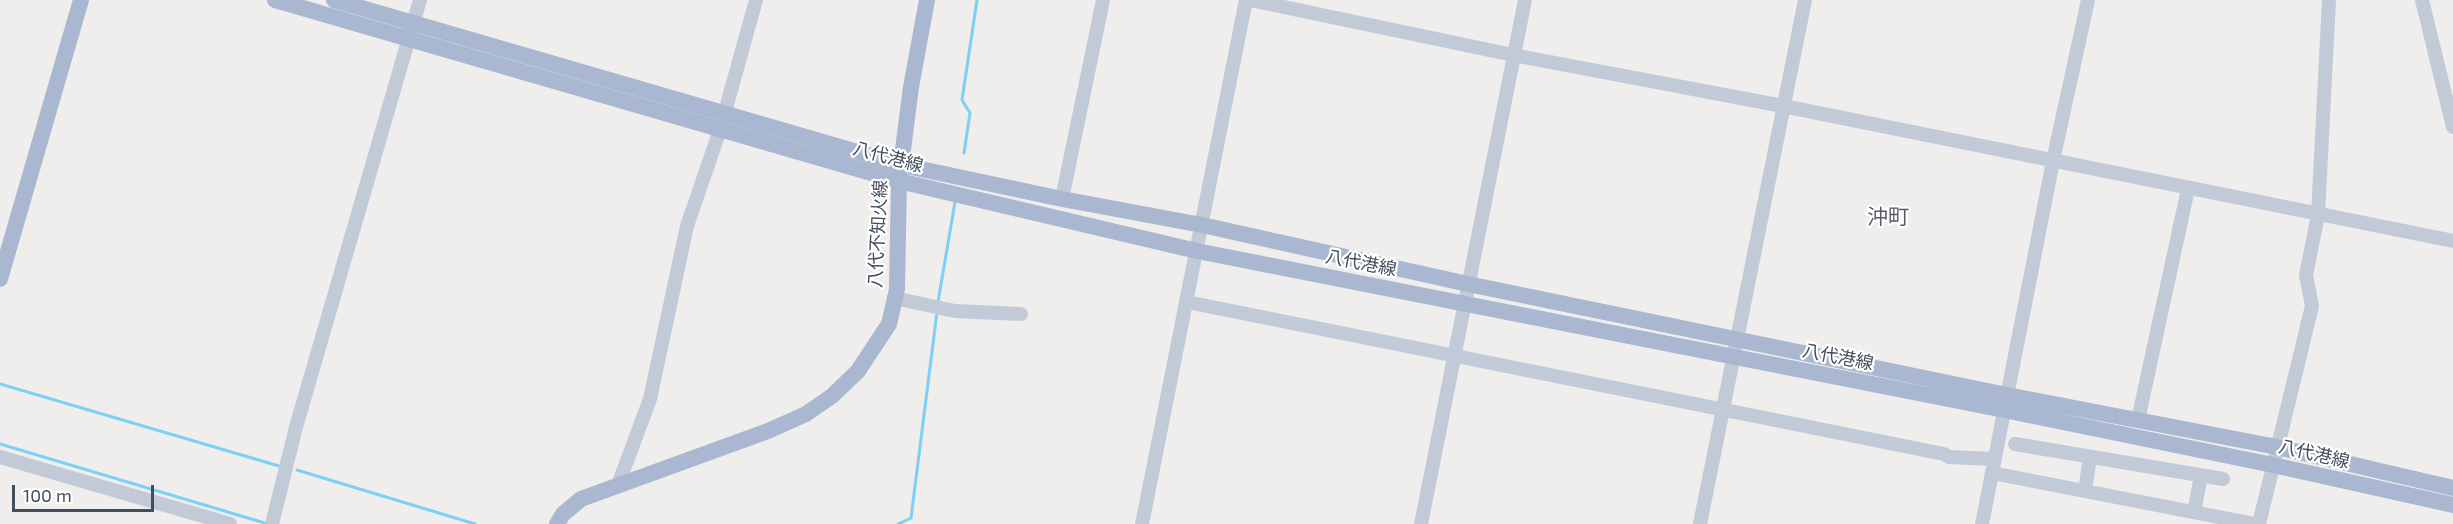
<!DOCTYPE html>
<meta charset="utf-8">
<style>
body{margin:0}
#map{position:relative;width:2453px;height:524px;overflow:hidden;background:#f0eded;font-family:"Exo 2",sans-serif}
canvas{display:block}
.scale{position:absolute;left:12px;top:485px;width:142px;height:27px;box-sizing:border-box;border:3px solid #434e5d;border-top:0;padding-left:8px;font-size:18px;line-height:21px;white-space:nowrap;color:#434e5d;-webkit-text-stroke:4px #fff;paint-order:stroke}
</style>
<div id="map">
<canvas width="2453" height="524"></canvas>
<div class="scale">100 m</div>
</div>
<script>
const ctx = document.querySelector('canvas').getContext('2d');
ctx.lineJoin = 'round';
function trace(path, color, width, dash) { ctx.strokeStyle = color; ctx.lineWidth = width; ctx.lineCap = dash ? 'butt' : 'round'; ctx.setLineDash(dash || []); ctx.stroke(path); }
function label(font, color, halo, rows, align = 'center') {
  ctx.font = font + ' "Exo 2","Noto Sans JP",sans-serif'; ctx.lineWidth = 4.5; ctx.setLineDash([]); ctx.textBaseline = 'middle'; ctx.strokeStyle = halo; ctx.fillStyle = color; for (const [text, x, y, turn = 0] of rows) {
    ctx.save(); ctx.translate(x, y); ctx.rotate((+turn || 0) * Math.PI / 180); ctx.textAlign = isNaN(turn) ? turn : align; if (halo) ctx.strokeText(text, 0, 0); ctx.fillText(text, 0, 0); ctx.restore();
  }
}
trace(new Path2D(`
 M964,153L970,113L962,100L977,0
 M938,302L955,202
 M0,384L279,466
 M0,444L268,524
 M297,470L475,524
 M898,524L911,518L937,312`), '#7cd0f6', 3);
trace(new Path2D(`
 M1250,0L1513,55L1783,106L2453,241
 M2422,0L2453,127
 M1062,199L1103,0
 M894,298L955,311L1021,314
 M1187,302L1944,454L1949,457L1995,459
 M2138,420L2188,189
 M2015,444L2223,479
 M0,457L230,524
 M1992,473L2255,524
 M618,485L650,399L687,226L720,130L756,0
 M2085,491L2090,457
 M2194,512L2201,476
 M272,524L296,427L420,0
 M1142,524L1246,0
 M1421,524L1525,0
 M1700,524L1805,0
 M1982,524L2053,161L2088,0
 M2259,524L2312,306L2306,275L2318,215L2329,0`), '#c1cad6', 14);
trace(new Path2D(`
 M275,0L899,181L1197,251L2004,410L2273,465L2453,505
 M334,0L902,165L1062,199L1202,225L1468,284L2007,395L2277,447L2453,488
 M0,279L81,0
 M557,524L563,514L581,499L768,431L806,414L832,396L858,371L889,324L897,289L899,181L911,87L927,0`), '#a9b8d0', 16);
label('18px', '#434e5d', '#fff', [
 ["八代港線",888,157,15],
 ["八代不知火線",878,234,-87],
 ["八代港線",1361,263,11],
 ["八代港線",1838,357,11],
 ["八代港線",2314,454,13]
]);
label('21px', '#595c63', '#fff', [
 ["沖町",1888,217]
]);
</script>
